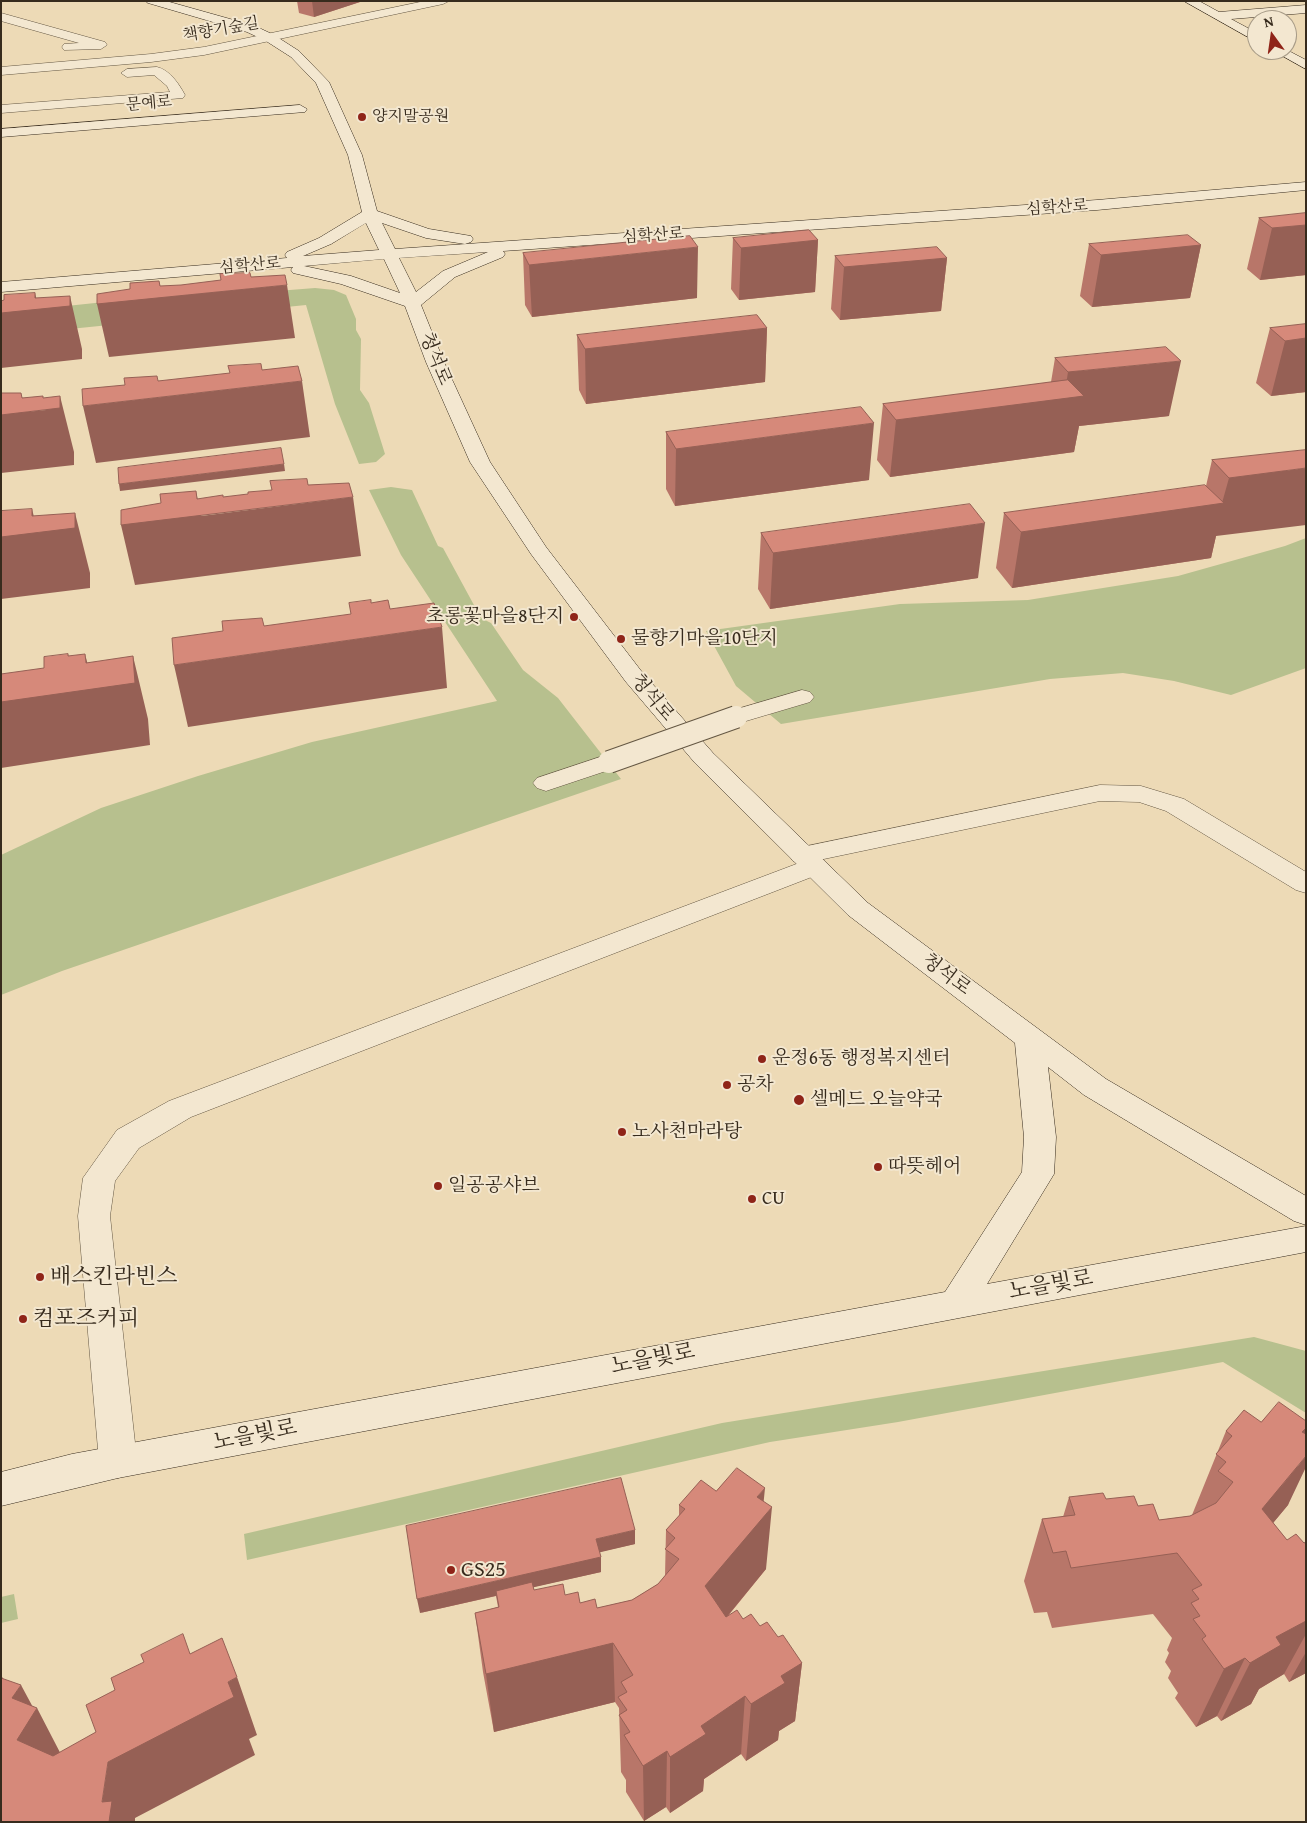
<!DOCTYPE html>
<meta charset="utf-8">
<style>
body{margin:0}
#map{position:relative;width:1307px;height:1823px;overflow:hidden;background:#eddab6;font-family:"Gentium Book Plus",serif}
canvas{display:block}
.frame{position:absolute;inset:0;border:2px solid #372b1d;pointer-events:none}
.north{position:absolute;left:1247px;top:10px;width:50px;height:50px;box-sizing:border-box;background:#f3e7d0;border:1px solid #a89c88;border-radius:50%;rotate:346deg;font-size:14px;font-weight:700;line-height:20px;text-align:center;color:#372b1d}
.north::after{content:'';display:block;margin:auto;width:18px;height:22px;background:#8f2418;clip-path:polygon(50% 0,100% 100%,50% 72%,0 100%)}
</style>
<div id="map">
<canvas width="1307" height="1823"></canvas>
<div class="frame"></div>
<div class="north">N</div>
</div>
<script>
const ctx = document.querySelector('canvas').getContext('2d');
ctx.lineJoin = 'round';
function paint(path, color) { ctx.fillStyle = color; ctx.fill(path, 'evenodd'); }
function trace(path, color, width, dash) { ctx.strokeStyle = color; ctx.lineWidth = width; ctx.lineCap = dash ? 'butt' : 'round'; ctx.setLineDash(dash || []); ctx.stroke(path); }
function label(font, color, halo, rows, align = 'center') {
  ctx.font = font + ' "Gentium Book Plus","Noto Serif KR",serif'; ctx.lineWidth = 4; ctx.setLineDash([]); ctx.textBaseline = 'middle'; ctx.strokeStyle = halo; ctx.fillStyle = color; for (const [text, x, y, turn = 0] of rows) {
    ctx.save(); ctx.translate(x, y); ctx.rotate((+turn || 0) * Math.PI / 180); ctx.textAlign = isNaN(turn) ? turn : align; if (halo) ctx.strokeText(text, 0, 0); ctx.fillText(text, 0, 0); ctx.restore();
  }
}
paint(new Path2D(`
 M315,288L334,290L346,295L356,319V330L361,339L360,390L369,403L385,454L376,462L359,464L335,404L306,305L1,336V313L123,300L202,297Z
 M391,487L412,490L438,546L443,548L481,618L491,623L523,670L558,698L621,779L62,971L1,995V855L101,808L198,776L312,742L497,701L401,555L369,490Z
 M1306,538V668L1231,695L1174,681L1123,673L1050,679L781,724L736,686L706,631L900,604L1028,600L1178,576L1285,546Z
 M1254,1337L1306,1351V1413L1223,1362L898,1422L770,1442L247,1560L244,1534L722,1423Z
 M14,1594L18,1619L1,1623V1597Z`), '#b7c08e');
const street = new Path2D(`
 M425,1H449L443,4L204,55L151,62L1,75V67L151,54L204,47Z
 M1,13L105,42L107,45L101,49L64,50L62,47L64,44L79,43L1,21Z
 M157,67C170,70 179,84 185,95L183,98L1,113V105L170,92L167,86L154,75L127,77L121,73L127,69Z
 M802,690L810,692L814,697L810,702L736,724L727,722L724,717L727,712Z
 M609,754L618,757L621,762L618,767L546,791L537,788L533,783L537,778Z
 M1100,785L1141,786L1184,799L1306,872V893L1296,890L1166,811L1139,802L1100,801L819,860L822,861L826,867L822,873L191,1117L139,1148L115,1181L110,1216L137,1461L131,1473L118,1478L105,1473L99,1461L78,1216L83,1178L117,1130L169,1101L799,863L793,861L789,855L793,849Z`);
const secondary = new Path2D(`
 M146,1H166L255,26L274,35L299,51L329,82L362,155L377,211L429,229L471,236L473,239L471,242L465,244L426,238L382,223L395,249L1097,200L1306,182V190L1097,210L503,251L505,254L503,257L455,277L421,305L444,362L490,462L546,547L642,672L713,753L868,903L1106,1079L1306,1196V1225L1294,1221L1084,1095L1048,1067L1056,1137L1054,1174L987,1284L1306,1226V1252L118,1478L1,1506V1472L72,1454L945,1292L1022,1172L1024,1137L1015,1043L848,915L695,763L626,682L531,554L470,462L426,362L405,306L341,284L293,273L291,270L293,267L1,292V282L287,258L285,255L287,252L319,238L362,212L348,155L316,83L291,57L266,41L247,32L148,3ZM366,223L379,250L303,256L331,244ZM488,252L443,271L416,292L399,258ZM384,259L400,293L351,276L304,266Z
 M1184,1H1199L1219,12L1306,5V13L1231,19L1257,33V42Z
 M1272,50H1287L1306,60V69Z
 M300,105L307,109L305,112L1,137V129Z`);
trace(street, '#645743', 1);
trace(secondary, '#372b1d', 1);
paint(street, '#f3e7d0');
paint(secondary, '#f3e7d0');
const streetBridge = new Path2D(`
 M609,762L736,717`);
trace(streetBridge, '#645743', 24, []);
trace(streetBridge, '#f3e7d0', 22);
paint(new Path2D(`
 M297,1H363L314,17L299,13Z
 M1306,213V275L1260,280L1247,269L1259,218Z
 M733,238L818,240L815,292L739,300L731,289Z
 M1089,244L1201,245L1190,298L1092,307L1080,296Z
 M523,253L697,298L532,317L525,305Z
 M835,256L947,258L941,311L840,320L831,309Z
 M1306,324V392L1271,396L1256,383L1270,328Z
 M767,328L765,382L586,404L579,390L577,335Z
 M1055,358L1169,416L1079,426L1074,452L890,477L877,460L883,404L1051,382Z
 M666,432L869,480L675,506L666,489Z
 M1306,450L1216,536L1211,558L1012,588L996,568L1004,513L1206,486L1212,460Z
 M761,533L978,578L770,609L758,589Z
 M1306,1421V1432L1288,1505L1273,1523L1287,1540L1304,1543L1306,1542V1673L1289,1682L1284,1674L1259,1689L1251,1704L1221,1721L1217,1716L1196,1727L1175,1698L1178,1693L1168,1678L1171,1671L1165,1662L1169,1653L1167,1650L1172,1638L1153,1614L1052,1628L1047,1612L1034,1613L1024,1581L1042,1519L1063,1517L1069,1497L1106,1499L1138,1506L1159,1520L1190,1516L1192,1515L1226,1431L1261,1422Z
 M716,1491L764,1502L766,1569L728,1616L743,1619L760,1626L778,1637L802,1663L795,1721L779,1731L778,1740L746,1761L741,1754L704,1779L703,1791L670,1813L666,1807L644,1821L626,1792V1780L621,1772L619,1708L615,1702L494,1732L483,1672L475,1613L498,1607L496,1596L420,1613L635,1530V1544L599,1552L601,1572L533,1587L534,1590L565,1595L580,1603L597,1608L632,1600L658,1584L665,1576L666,1530L679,1516V1505Z`), '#b87669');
paint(new Path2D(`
 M312,1H363L314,17Z
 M1306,225V275L1260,280L1272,228Z
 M818,240L815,292L739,300L741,248Z
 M1201,245L1190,298L1092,307L1101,255Z
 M698,247L697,298L532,317L529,265Z
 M947,258L941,311L840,320L844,267Z
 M159,281L162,297L287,285L295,338L109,357L97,304Z
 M35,293L39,309L70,296L82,349V359L1,368V313L35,298Z
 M767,328L765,382L586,404L585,349Z
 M1306,338V392L1271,396L1285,341Z
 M1181,361L1169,416L1079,426L1074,452L890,477L896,420L1064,398L1068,372Z
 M302,381L310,437L96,463L83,406Z
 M21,393L26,412L46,410L60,396L74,452V465L1,473V415L22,398Z
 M874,423L869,480L675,506L676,449Z
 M284,464L285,471L120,491L119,484Z
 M1306,468V525L1216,536L1211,558L1012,588L1021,532L1222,503L1229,478Z
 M196,491L201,516L353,497L361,556L135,585L121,525L197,499Z
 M32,509L38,533L75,513L90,573V588L1,599V537L32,516Z
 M985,523L978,578L770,609L773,553Z
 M442,627L447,688L188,727L174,665Z
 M68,654L77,691L86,663L85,654L94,688L133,656L148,719L150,745L1,768V702L68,656Z
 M1306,1428V1432L1281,1487L1306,1456V1467L1288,1505L1234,1570L1262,1509L1302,1432Z
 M765,1488L762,1518L772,1507L766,1569L702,1647L705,1586L757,1497Z
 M635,1530V1544L597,1553L596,1539Z
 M601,1557V1572L420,1613L417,1599Z
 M1306,1621V1634L1284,1674L1259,1689L1251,1704L1221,1721L1250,1663L1276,1637Z
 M613,1643L615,1702L494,1732L486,1674Z
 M1306,1652V1673L1289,1682Z
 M1245,1658L1217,1716L1196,1727L1224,1669Z
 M802,1663L795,1721L779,1731L778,1740L746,1761L751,1704L781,1676Z
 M1,1675L13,1696L21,1685L35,1711L37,1708L67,1766L17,1740L1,1691Z
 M237,1677L257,1735L249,1739L255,1755L135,1818V1822H109L102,1802L108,1762L228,1682Z
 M745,1696L741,1754L704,1779L703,1791L670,1813V1757L701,1726Z
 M667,1751L666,1807L644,1821L643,1766Z`), '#966055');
const building = new Path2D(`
 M1306,213V225L1272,228L1259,218Z
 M809,230L818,240L741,248L733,238Z
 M1188,235L1201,245L1101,255L1089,244Z
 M690,236L698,247L529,265L523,253Z
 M937,247L947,258L844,267L835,256Z
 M250,273L251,277L285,275L287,285L97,304V294L130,289V283L159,281L160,286L181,285L221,280L220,274Z
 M35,293V298L70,296V306L1,313V301L4,300V295Z
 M757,315L767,328L585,349L577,335Z
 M1306,324V338L1285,341L1270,328Z
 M1166,347L1181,361L1068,372L1055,358Z
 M261,364L262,370L298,366L302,381L83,406L82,389L125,385L124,378L157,376L158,381L230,373L228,366Z
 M1068,380L1084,396L896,420L883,404Z
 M1,393H21L22,398L43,396V398L60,396V408L1,415Z
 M861,407L874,423L676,449L666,432Z
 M281,448L284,464L119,484L118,468Z
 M1306,450V468L1229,478L1212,460Z
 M307,479L308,485L349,483L353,497L121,525V510L161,503L160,494L196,491L197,499L223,495V497L248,494V492L272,490L270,481Z
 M1205,485L1224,503L1021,532L1004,513Z
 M970,504L985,523L773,553L761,533Z
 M32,509V516L75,513V528L1,537V511Z
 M371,600V603L388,600L390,609L434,603L442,627L174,665L172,638L223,631L222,621L262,618L264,626L351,614L349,603Z
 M68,654V656L85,654L86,663L133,656L135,683L1,702V674L44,668V657Z
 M1279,1402L1306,1421V1428L1302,1432L1306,1434V1456L1262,1509L1287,1540L1296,1534L1304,1543L1306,1542V1621L1276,1637L1281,1645L1250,1663L1245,1658L1224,1669L1202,1639L1206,1636L1193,1619L1200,1616L1191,1603L1199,1599L1192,1590L1202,1585L1177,1553L1071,1568L1066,1551L1053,1553L1042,1519L1075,1515L1069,1497L1103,1493L1106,1499L1134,1496L1138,1506L1153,1504L1159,1520L1190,1516L1216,1503L1233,1482L1218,1471L1226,1462L1216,1454L1232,1436L1226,1431L1244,1410L1261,1422Z
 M737,1468L765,1488L757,1497L772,1507L705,1586L726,1617L737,1610L743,1619L751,1614L760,1626L767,1622L778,1637L783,1635L802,1663L781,1676L785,1683L751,1704L745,1696L701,1726L706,1734L670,1757L667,1751L643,1766L624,1735L630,1732L619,1715L627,1710L618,1697L627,1692L621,1682L633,1675L613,1643L486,1674L475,1613L499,1607L496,1591L532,1582L534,1590L563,1584L565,1595L578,1592L580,1603L595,1599L597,1608L632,1600L658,1584L679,1559L665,1549L675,1538L666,1530L685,1509L679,1505L701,1480L716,1491Z
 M621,1478L635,1530L596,1539L601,1557L417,1599L406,1526Z
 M183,1634L190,1654L222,1638L237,1677L228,1682L234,1697L108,1762L102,1802L112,1801L109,1822H1V1678L21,1685L12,1698L37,1708L17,1740L53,1756L96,1732L86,1705L115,1690L111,1678L144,1662L141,1655Z`);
paint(building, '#d6897a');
trace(building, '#966055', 1);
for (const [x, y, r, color] of [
 [362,117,5,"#8f2418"],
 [574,617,5,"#8f2418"],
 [621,639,5,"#8f2418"],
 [762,1059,5,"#8f2418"],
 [727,1085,5,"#8f2418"],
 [799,1100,6,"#8f2418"],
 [622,1132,5,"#8f2418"],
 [878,1167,5,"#8f2418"],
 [438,1186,5,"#8f2418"],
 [752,1199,5,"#8f2418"],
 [40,1277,5,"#8f2418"],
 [23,1319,5,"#8f2418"],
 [451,1570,5,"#8f2418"]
]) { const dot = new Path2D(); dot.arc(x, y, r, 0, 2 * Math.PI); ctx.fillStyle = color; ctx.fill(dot); trace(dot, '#f3e7d0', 2); }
label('16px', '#372b1d', '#f3e7d0', [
 ["책향기숲길",221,30,-10],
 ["문예로",149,104,-5],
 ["심학산로",1057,208,-4],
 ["심학산로",653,236,-4],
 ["심학산로",250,266,-5]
]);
label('16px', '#372b1d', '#f3e7d0', [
 ["양지말공원",372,117]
], 'left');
label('19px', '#372b1d', '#f3e7d0', [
 ["청석로",435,359,68],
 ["청석로",652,698,50],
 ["청석로",946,975,37]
]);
label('19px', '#372b1d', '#f3e7d0', [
 ["초롱꽃마을8단지",564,617,"right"],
 ["물향기마을10단지",631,639],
 ["운정6동 행정복지센터",772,1059],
 ["공차",737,1085],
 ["셀메드 오늘약국",810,1100],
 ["노사천마라탕",632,1132],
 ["따뜻헤어",888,1167],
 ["일공공샤브",448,1186],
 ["CU",762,1199]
], 'left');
label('22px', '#372b1d', '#f3e7d0', [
 ["배스킨라빈스",50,1277],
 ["컴포즈커피",33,1319],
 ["GS25",461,1570]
], 'left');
label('22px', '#372b1d', '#f3e7d0', [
 ["노을빛로",1051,1286,-10],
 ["노을빛로",653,1360,-11],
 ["노을빛로",255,1436,-11]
]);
</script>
